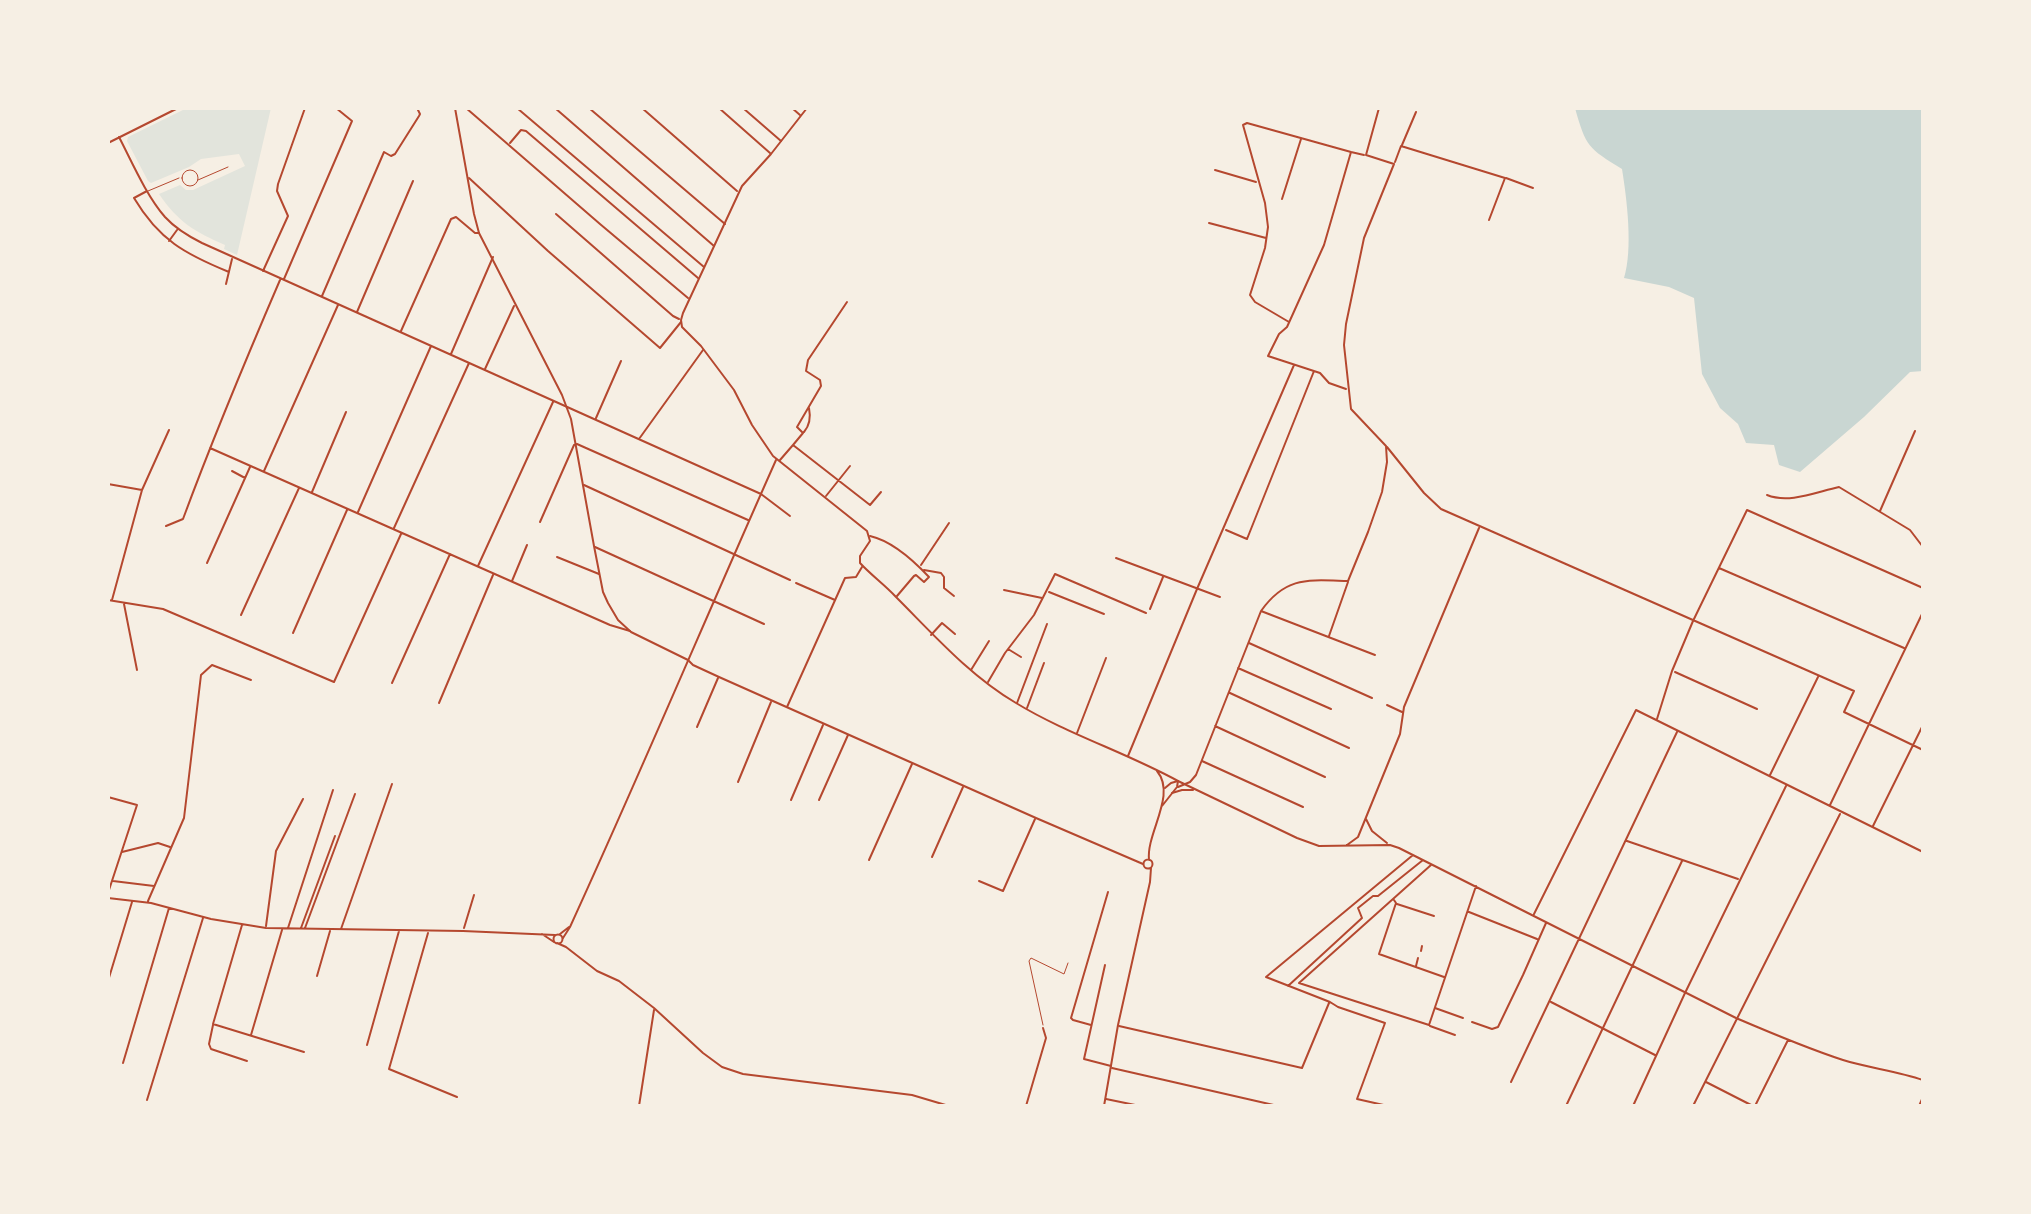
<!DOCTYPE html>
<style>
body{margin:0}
#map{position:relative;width:2031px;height:1214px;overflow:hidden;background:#f6efe4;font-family:Poppins,sans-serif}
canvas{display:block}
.frame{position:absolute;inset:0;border:110px solid #f6efe4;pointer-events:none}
</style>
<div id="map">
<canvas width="2031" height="1214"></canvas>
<div class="frame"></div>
</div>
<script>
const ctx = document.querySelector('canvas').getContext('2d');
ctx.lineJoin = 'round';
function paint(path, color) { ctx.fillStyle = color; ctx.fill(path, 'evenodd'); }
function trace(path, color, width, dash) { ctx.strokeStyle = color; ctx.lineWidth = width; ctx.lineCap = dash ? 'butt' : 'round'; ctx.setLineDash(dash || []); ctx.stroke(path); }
paint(new Path2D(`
 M187,108H271L237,255L224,249L225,245C195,232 178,222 159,194L180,185L186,190H193L245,166L239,154L201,159L189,167L151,183L148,181L127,141L128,137Z`), '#e2e4dc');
paint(new Path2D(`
 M1575,108H1923V371L1910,372L1864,417L1800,472L1779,465L1774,445L1746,443L1738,424L1720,408L1702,374L1694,298L1669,287L1624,278C1633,249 1627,200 1622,169C1588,148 1586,147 1575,108Z`), '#c9d6d2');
trace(new Path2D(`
 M182 178a8 8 0 1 1 16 0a8 8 0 1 1-16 0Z
 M198,180L228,167
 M148,191L179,178
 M1043,1025L1029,961L1031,958L1064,974L1068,963`), '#b5482f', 1);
trace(new Path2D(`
 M395,108H405
 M466,108L600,224L688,298
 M517,108L704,267
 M555,108L714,246
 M589,108L725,224
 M642,108L737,191
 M719,108L770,153
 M743,108L781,141
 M792,108L800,115
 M119,137C132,162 146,195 165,217C175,228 188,236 202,243L761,494L790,516
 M108,143L178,108
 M510,143L521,130L526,131L698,278
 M1402,145L1416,112
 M1395,162L1401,146L1505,178L1489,220
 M1215,170L1256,182
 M469,178L548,251L660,348L681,322
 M1506,178L1533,188
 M147,191L134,198C159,240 185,254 229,272
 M1282,199L1301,139
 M556,214L673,316L679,319
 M1209,223L1266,238
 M169,241L177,230
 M263,271L288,216L277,191L278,184L305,108
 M284,279L352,121L336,108
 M226,284L232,259
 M322,296L384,152L391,156L395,154L419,116L420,114L417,108
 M357,312L413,181
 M1289,322L1255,302L1250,295L1265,248L1268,227L1265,203L1243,125L1247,123L1351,152
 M401,331L451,219L456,217L475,233H479
 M451,354L493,257
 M485,369L514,306
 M1346,389L1329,383L1320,373L1268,356L1279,334L1287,327L1324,245L1351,152L1364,155
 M596,418L621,361
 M804,432C810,425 811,418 809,408
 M639,439L703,350
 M793,445L803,433L797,427L821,386L820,380L806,371L808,360L847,302
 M1387,447L1424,493L1441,509L1854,691L1844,712L1923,750
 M210,448L610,625L630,631
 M780,460L793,445L870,505L881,492
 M232,471L245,478
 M264,471L338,305
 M108,484L142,490
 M584,485L790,580
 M312,492L346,412
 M1767,495C1789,504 1816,492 1839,487L1910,530L1923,547
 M826,496L850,466
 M1880,511L1915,431
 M358,512L431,346
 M540,522L574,445L577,444L748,520
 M166,526L183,519C213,438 246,359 280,280
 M394,528L469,363
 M1226,530L1247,539L1314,371
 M870,536C892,541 914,561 929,577L924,582L916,575L914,576L897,596
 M595,547L764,624
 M557,557L599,574
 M1116,558L1220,597
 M207,563L250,467
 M921,565L949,523
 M478,566L553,402
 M1719,568L1904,648
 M924,570L941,573L944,577V588L954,596
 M512,581L527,545
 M796,583L835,600
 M1004,590L1042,598
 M1049,592L1104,614
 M108,600L163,609L334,682L401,534
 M112,600L142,490L169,430
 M124,604L137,670
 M1150,609L1163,577
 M1261,611L1375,655
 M241,615L299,488
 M293,633L347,510
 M931,635L942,623L955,634
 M1329,636L1348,582
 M1249,643L1372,698
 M1008,649L1021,657
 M1238,668L1331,709
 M971,670L989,641
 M1675,672L1757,709
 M988,682L1005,653L1034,615L1055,574L1146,613
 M392,683L450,554
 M1230,693L1349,748
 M439,703L493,575
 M1017,703L1047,624
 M1387,705L1402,712
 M787,707L845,578L856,577L862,567
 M1027,708L1044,663
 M1657,719L1672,671L1693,621L1747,510L1923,588
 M1215,726L1325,777
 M697,727L718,678
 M1077,733L1106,658
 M1128,756L1197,589L1294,365
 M1202,761L1303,807
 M1770,775L1818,677
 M738,782L771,702
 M1178,787L1190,782L1196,775L1261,611C1286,576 1308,580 1348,581L1368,532L1382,492L1387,462L1386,446L1351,409L1344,345L1346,324L1364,238L1394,164L1366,155L1379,108
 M1165,788L1171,783L1178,781L1297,838L1319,846L1390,845L1399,848L1736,1018C1771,1033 1806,1048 1843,1060C1869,1068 1897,1071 1923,1080
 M1172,793L1182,790H1193
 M108,797L137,805L108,893
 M791,800L823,725
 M819,800L848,735
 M1830,805L1923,612
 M1366,819L1372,831L1387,843
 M1873,826L1923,725
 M1627,841L1738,879
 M1347,845L1358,837L1400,734L1404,707L1479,528
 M122,852L158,843L170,847
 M932,857L963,787
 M869,860L912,764
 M1431,865L1299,983L1429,1025L1476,886
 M113,881L154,886
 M979,881L1003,891L1035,819
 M108,898L151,903L211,919L266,928L463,931L555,935
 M1394,900L1396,903L1379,954L1444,977
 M148,901L184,818L201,675L212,665L251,680
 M1397,904L1434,916
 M1469,912L1537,939
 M1534,914L1636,710L1923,852
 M242,925L213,1024L304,1052
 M266,926L276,851L303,799
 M288,928L333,790
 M301,928L335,836
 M305,928L355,794
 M464,928L474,895
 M341,929L392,784
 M428,933L389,1069L457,1097
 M542,934L554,942
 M560,934L569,927
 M563,938L570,927C641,772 707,615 776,460
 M1421,951L1422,946
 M1105,965L1084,1059L1111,1066
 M1416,966L1418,958
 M317,976L330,931
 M108,981L132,902
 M1288,986L1362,918L1358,908L1373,896H1378L1423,860
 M1551,1002L1655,1055
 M1435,1008L1463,1018
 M1472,1022L1492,1029L1498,1027L1523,975L1546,923
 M213,1025L209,1044L211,1049L247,1061
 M1091,1025L1073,1020L1071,1018L1108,892
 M1119,1026L1302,1068L1329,1003
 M1430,1026L1455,1035
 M251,1035L282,930
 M367,1045L399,931
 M123,1063L169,908
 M1112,1068L1278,1106
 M1511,1082L1677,732
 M1706,1082L1753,1106
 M1106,1099L1140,1106
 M147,1100L203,918
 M639,1106L654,1010
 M1026,1106L1046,1038L1043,1028
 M1388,1106L1357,1099L1385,1023L1338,1007L1330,1002L1266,977L1413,855
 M1566,1106L1682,861
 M1633,1106L1685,993L1786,786
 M1693,1106L1840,814
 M1755,1106L1788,1040
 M1919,1106L1923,1097`), '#b5482f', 2);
trace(new Path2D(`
 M455,108L474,214L479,233L562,395L571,419L594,546L603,592L608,603L618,620L631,632L688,660L693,665L719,677L1036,818L1143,864
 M807,108L771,154L742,186L683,313L681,320L682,327L701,346L734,390L752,425L773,456L867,531L870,541L860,556V563C871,575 885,585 896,597C934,635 970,676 1016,703C1067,734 1125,752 1178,781L1177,787L1162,806
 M1143.5 864a4.5 4.5 0 1 1 9 0a4.5 4.5 0 1 1-9 0Z
 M1149,860C1146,833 1177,795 1157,771
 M553.5 939a4.5 4.5 0 1 1 9 0a4.5 4.5 0 1 1-9 0Z
 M557,943L566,947L597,971L619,981L654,1008L703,1053L722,1067L743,1074L912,1095L949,1106
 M1104,1106L1118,1025L1150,882L1151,868`), '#b5482f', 2);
</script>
